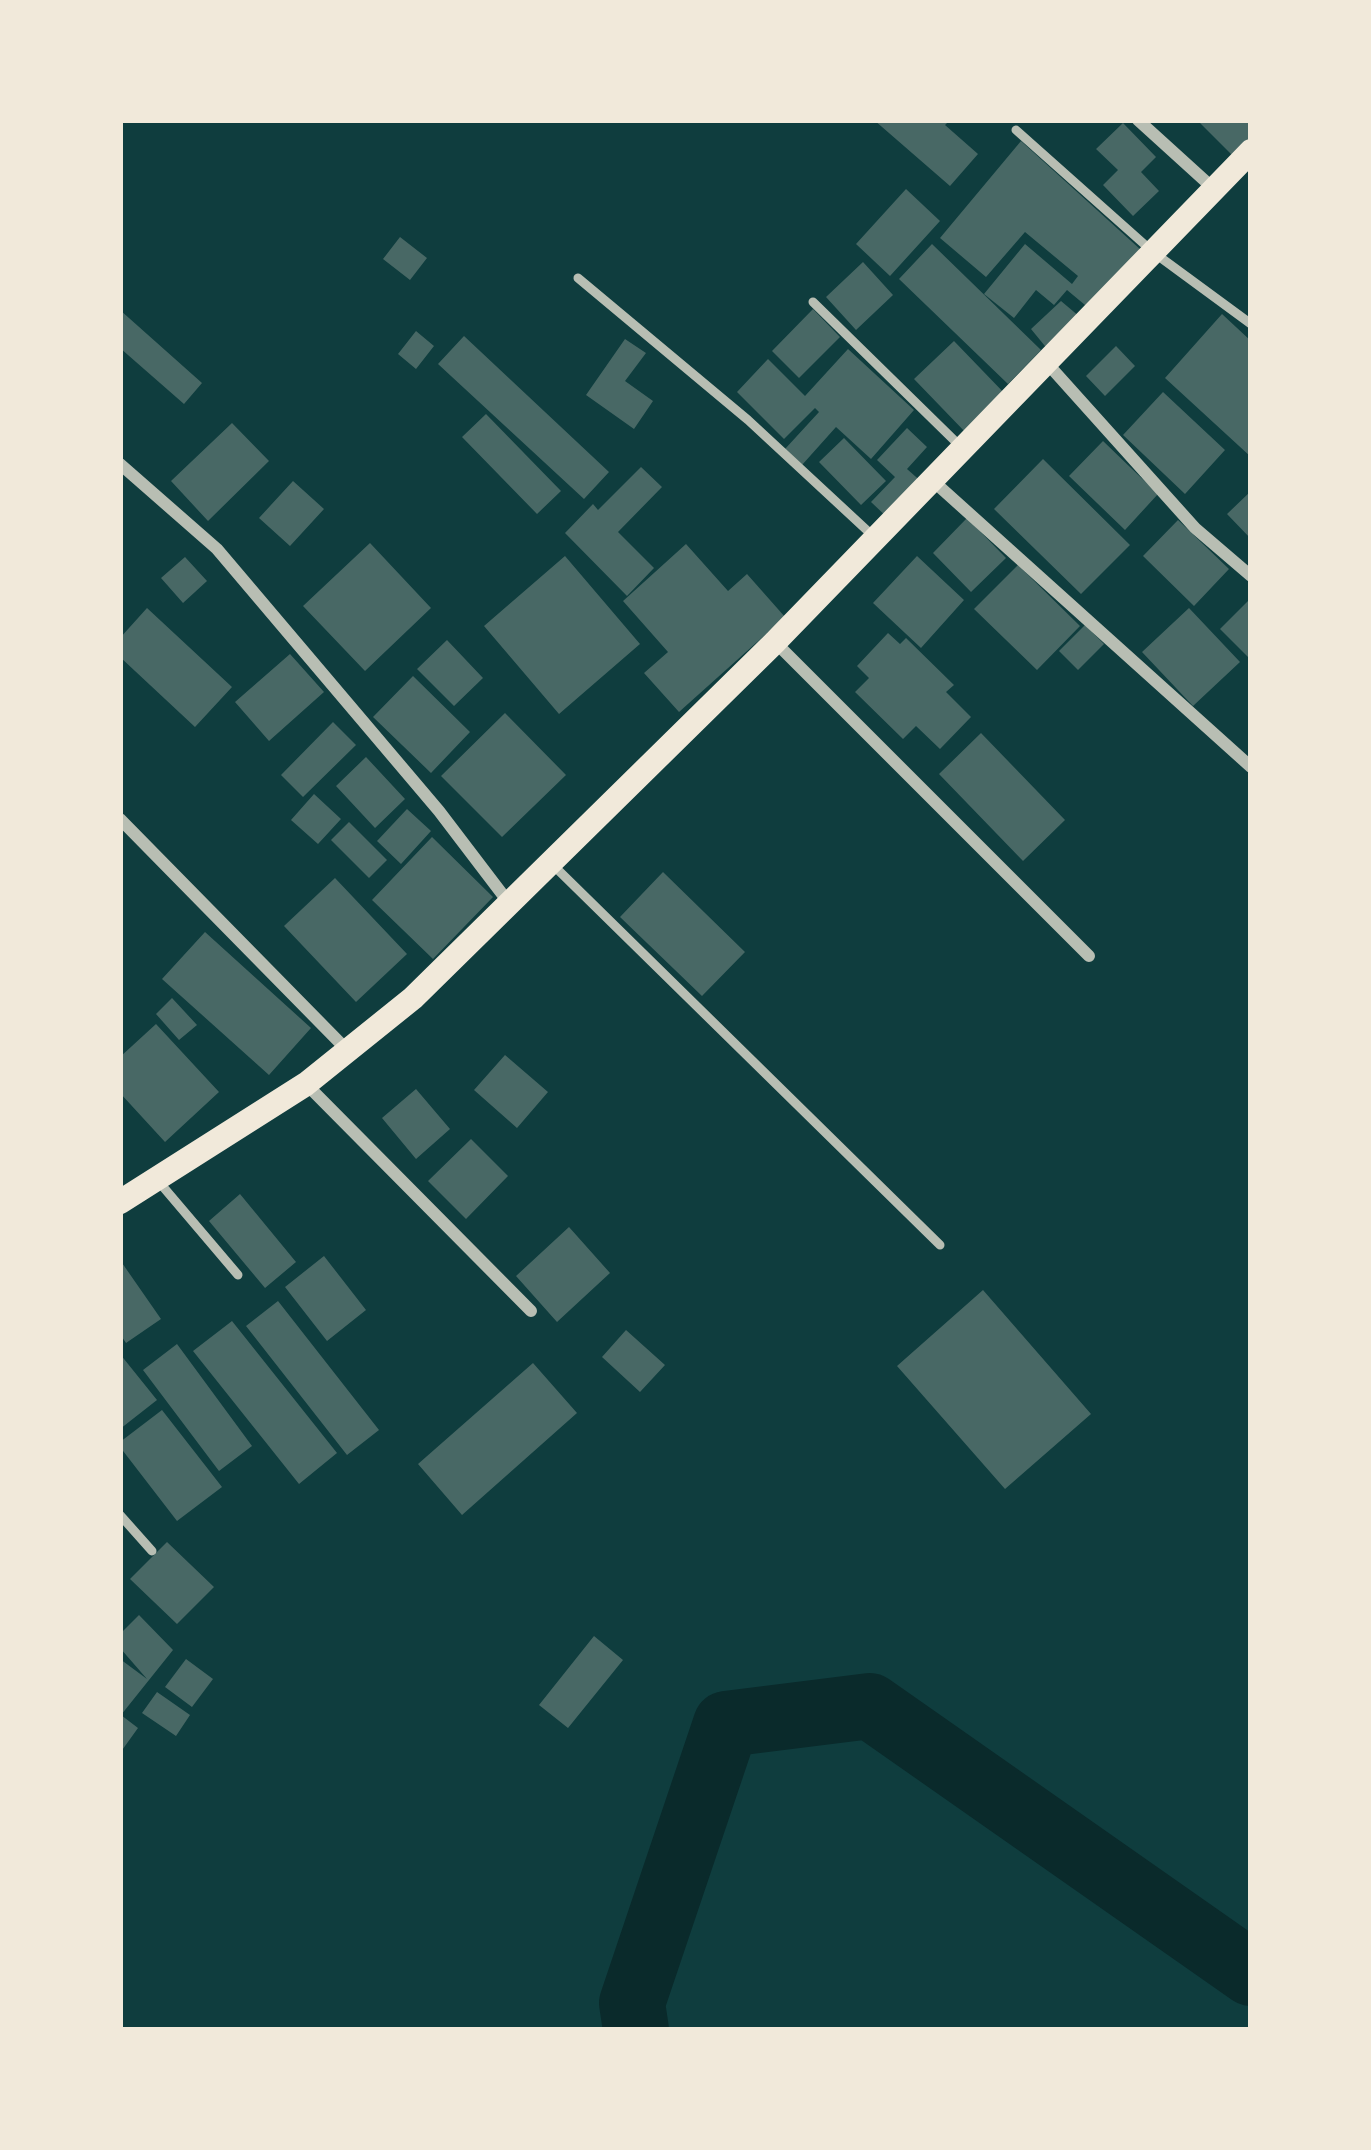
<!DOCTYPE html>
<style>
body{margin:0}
#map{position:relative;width:1371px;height:2150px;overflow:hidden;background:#0f3d3e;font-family:"PT Sans",sans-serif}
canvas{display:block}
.frame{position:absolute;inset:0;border:123px solid #f1e9da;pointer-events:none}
</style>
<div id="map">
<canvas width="1371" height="2150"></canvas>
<div class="frame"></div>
</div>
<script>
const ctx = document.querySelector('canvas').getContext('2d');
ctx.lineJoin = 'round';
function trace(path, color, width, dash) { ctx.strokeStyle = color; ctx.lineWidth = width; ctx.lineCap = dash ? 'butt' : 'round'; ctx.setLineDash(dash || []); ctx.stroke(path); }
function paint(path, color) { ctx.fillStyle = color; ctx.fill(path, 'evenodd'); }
trace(new Path2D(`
 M636,2030L632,2003L726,1724L870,1706L1251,1973`), '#0a2a2b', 66);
paint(new Path2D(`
 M874,120H950L945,125L978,154L950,186Z
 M1197,120H1251V149L1238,161Z
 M1123,123L1156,157L1141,172L1159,191L1133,216L1103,185L1118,170L1096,149Z
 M1021,141L1141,250L1091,310L1067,290L1054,305L1036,290L1014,318L984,294L1025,244L1072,284L1078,276L1025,232L986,277L940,238Z
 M906,189L940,221L890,276L856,244Z
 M400,237L427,258L410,280L383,259Z
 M932,244L1041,350L1008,384L899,279Z
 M863,262L893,295L856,330L826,297Z
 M1061,301L1080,317L1049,351L1031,329Z
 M813,309L840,337L799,378L772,351Z
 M120,310L202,383L184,404L120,348Z
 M1222,314L1251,341V457L1165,378Z
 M416,331L434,346L416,369L398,354Z
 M464,336L609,472L584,499L438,364Z
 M625,339L646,353L625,381L653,401L634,429L586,395Z
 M954,341L1008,397L968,435L914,379Z
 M1116,346L1135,366L1105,396L1086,376Z
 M848,349L914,410L871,459L836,427L802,465L785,449L819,412L815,408L784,439L737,392L768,359L805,396Z
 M1163,392L1225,450L1185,494L1123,435Z
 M486,414L561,491L537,514L462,437Z
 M232,423L269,461L208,521L171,481Z
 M907,428L927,447L907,469L924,484L890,520L871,502L895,477L877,460Z
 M844,438L886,481L861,505L819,462Z
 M1103,441L1158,494L1125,530L1069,476Z
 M1043,459L1130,545L1081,594L994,509Z
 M641,467L662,487L618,532L654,568L627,596L565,533L593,504L598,510Z
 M293,481L324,509L290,546L259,518Z
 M1251,491V539L1227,514Z
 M967,518L1006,558L971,592L933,553Z
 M1178,520L1229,569L1194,606L1143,556Z
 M370,543L431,608L365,671L303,606Z
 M686,544L728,591L747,574L785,617L679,712L644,673L668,652L623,601Z
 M565,556L640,644L559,714L484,626Z
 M917,556L964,600L921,648L873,603Z
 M185,557L207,581L183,603L161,578Z
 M1018,565L1080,626L1037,670L974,609Z
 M1251,598V660L1220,629Z
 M147,608L232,687L195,727L120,657V638Z
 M1189,608L1240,662L1193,706L1142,652Z
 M1085,625L1104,644L1078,670L1059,651Z
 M888,633L900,644L906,638L954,685L946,692L971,717L940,749L916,726L903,739L855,692L869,678L857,666Z
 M447,640L483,678L454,706L417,669Z
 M290,654L324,692L269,741L235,702Z
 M413,676L470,732L431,773L373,717Z
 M505,713L566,775L502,837L441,776Z
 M333,722L356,745L303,797L281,775Z
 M981,733L1065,820L1023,861L939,774Z
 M366,757L405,799L375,828L336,786Z
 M314,794L341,819L318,844L291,820Z
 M407,809L431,831L401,864L377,841Z
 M349,822L387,860L369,878L331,840Z
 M432,837L493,897L433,959L372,900Z
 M663,872L745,952L702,996L620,917Z
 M335,878L407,954L356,1002L284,926Z
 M205,932L311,1028L269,1075L162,979Z
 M172,998L197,1025L179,1040L156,1014Z
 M156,1024L219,1092L165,1142L120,1093V1057Z
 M505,1055L548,1092L517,1128L474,1090Z
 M416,1089L450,1129L416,1159L382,1118Z
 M471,1139L508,1176L466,1219L428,1181Z
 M240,1194L296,1262L265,1288L209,1221Z
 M569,1227L610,1273L557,1322L516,1276Z
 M324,1256L366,1310L327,1341L285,1287Z
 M120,1260L161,1319L126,1343L120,1334Z
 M983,1290L1091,1414L1005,1489L897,1366Z
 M278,1301L379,1430L347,1455L246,1326Z
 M232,1321L337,1453L299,1484L193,1351Z
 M626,1330L665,1365L640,1392L602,1357Z
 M177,1344L252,1446L219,1471L143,1370Z
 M120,1354L157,1400L120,1429Z
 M533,1363L577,1413L462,1515L418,1464Z
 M162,1410L222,1487L177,1521L120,1447V1442Z
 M167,1542L214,1587L177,1624L130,1579Z
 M139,1615L173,1650L121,1715L138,1728L120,1753V1659L147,1679L120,1648V1634Z
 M594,1636L623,1660L568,1728L539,1705Z
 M186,1659L213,1679L192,1707L165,1687Z
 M157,1692L190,1715L176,1736L142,1713Z`), '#486865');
trace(new Path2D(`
 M1016,130L1153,252L1251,324
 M578,278L748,420L872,535
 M813,302L959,445
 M554,866L940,1245
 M159,1182L238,1275
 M120,1515L152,1551`), '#b8beb3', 9);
trace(new Path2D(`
 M1138,120L1214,189
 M1046,362L1195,528L1251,576
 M120,464L217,549L439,811L509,903
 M932,480L1251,767
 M776,643L1089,956
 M120,819L348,1051
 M306,1084L531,1311`), '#b8beb3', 12);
trace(new Path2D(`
 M120,1202L306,1084L413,998L775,642L1251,151`), '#f1e9da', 24);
</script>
